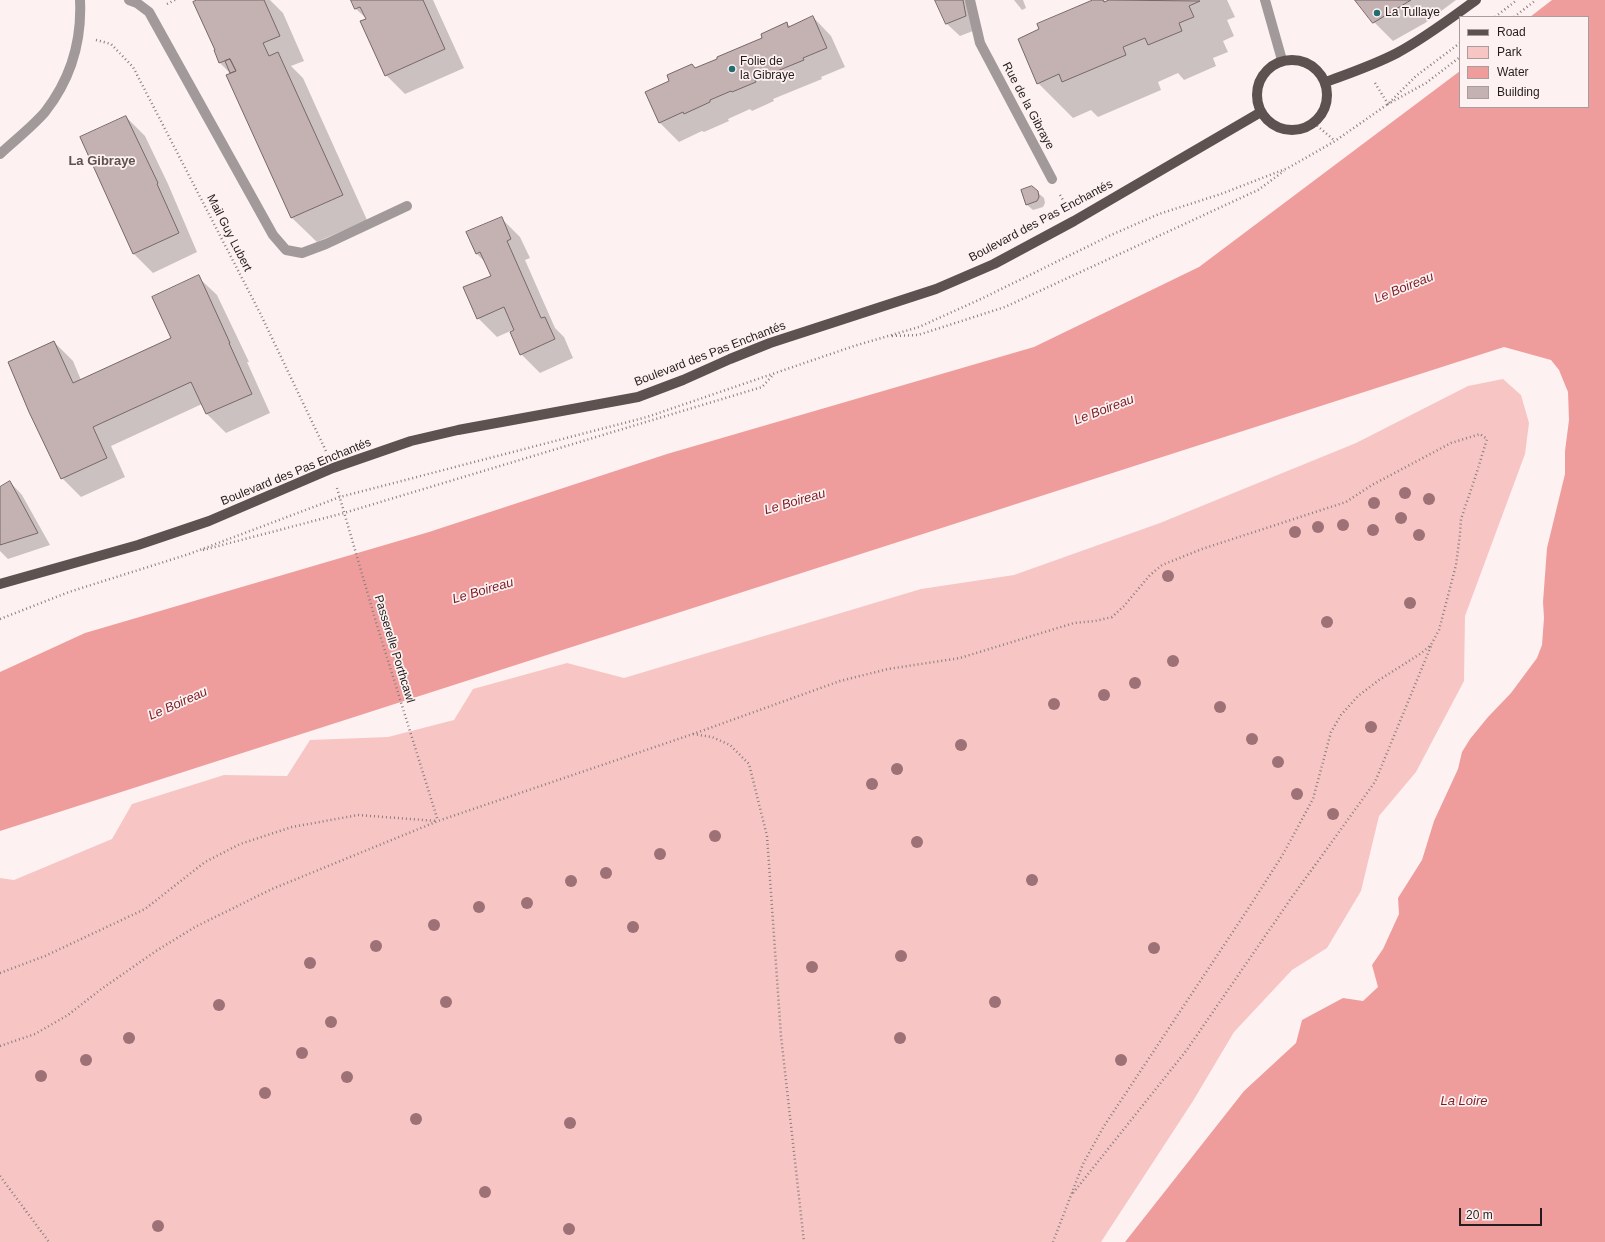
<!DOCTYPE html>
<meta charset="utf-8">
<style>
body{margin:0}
#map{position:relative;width:1605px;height:1242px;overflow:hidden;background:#fdf2f1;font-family:Helvetica,sans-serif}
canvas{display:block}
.legend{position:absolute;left:1459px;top:16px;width:130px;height:92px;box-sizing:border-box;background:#fdf2f1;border:1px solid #a69d9c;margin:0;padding:5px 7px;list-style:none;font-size:12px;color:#241d1d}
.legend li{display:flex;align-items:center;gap:8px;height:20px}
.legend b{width:20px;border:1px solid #a69d9c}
.scale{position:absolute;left:1459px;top:1208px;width:83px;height:18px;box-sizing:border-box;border:2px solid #241d1d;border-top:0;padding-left:5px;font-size:12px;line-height:14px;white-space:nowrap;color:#241d1d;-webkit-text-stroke:3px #fdf2f1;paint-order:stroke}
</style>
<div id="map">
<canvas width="1605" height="1242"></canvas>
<ul class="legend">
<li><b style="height:5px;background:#5e5251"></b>Road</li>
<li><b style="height:11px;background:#f7c6c4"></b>Park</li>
<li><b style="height:11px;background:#ef9d9c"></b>Water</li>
<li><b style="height:11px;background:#c3b2b1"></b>Building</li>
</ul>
<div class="scale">20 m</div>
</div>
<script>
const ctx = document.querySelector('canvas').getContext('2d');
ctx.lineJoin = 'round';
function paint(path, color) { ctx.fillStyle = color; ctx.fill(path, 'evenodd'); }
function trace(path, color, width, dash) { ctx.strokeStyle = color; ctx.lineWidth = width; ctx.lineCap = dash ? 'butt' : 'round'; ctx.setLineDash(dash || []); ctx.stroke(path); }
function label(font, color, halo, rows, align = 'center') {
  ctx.font = font + ' Helvetica,sans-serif'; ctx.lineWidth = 3.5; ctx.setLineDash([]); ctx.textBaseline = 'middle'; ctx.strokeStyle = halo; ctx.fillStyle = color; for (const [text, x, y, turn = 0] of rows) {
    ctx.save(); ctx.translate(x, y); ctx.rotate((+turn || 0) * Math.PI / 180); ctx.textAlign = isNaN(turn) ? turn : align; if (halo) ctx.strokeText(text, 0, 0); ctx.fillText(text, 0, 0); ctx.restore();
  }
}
paint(new Path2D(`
 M1503,379L1521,395L1529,423L1525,454L1465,616L1464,681L1416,772L1379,816L1361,891L1327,948L1292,970L1234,1032L1193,1101L1101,1242H0V878L14,880L112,839L132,804L224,775L287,776L310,740L388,737L454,720L473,689L567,663L624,678L921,589L1014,575L1160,523L1356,443L1468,386Z`), '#f7c6c4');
paint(new Path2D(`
 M1552,0H1605V1242H1125L1244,1091L1296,1043L1302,1020L1343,998L1363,1001L1378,987L1372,965L1383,949L1399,914L1398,898L1422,860L1434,821L1458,769L1462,752L1470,739L1488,717L1511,693L1537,658L1542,645L1544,618L1543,602L1547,548L1565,474V451L1569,420L1568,392L1559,370L1551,360L1504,347L0,831V672L85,633L429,532L667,454L1034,347L1199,267L1460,71V107H1588V17H1530Z`), '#ef9d9c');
paint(new Path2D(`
 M199,0H270L283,13L304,61L291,66L303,78L367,220L317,242L292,218L227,75L231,74L220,63L215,51H216Z
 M352,0H433L464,68L405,94L386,75L367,19L356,9Z
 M936,0H972L978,29L960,36L947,24Z
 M1014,0H1023L1026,8L1022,10Z
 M1095,0H1104L1106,2L1111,0H1227L1235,17L1227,20L1234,36L1223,41L1228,52L1213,58L1216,66L1184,80L1178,73L1158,82L1161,90L1098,117L1091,110L1073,118L1038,83L1040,30Z
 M1356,0H1456L1425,23L1393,41L1374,22Z
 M813,17L831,36L845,67L821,77L822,79L773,99L774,101L752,111L750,109L728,119L729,121L704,132L702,131L679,142L660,123L646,92L763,38L786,23L791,27Z
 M126,117L145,136L168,184L197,252L153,273L134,254L81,137Z
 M1037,192L1044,198L1045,203L1043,207L1033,210L1026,204Z
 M501,218L520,237L530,258L525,260L555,328L564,337L573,358L540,373L521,354L515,329L497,337L478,318L492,276L486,263L477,254L468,232Z
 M198,277L217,295L249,362H247L270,413L226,433L207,414L202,404L111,446L125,477L81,497L62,478L54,342L73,361L81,380L172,338Z
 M10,482L22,495L50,545L8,559L0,551V488Z`), '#0003');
const building = new Path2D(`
 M197,0H264L280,36L263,43L269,56L278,52L343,195L291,218L226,75L236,71L230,59L219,63L214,50H215L193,2Z
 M351,0H423L445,49L385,76L360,21L366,19L360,7L355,9Z
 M935,0H963L966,16L946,24Z
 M1093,0H1103L1104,2L1109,0L1200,1L1189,6L1194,17L1179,23L1182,31L1148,45L1145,38L1123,47L1126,55L1062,82L1059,74L1037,84L1018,39L1039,29L1037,24Z
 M1355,0H1411L1373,23Z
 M813,16L827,48L803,58L804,60L755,80L756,82L732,92L731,91L710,100V102L684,114L683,112L659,123L645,92L669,81L667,75L692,64L695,68L717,59V57L762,38L761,34L787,22L788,27Z
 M230,59L236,71L230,73L225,61Z
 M126,116L158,183L157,184L179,233L133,254L80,137Z
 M1032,186L1038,191L1039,197L1037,201L1026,205L1021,190Z
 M502,217L511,239L507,241L541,318L545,317L555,339L520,355L510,332L514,330L504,307L477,319L463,287L491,276L480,252L476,254L466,232Z
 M199,275L230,343H229L252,394L206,414L191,382L93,427L107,458L61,479L29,412L8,362L54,341L73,383L171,338L152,297Z
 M10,481L38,533L0,545V487Z`);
paint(building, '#c3b2b1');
trace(building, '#776767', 1);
trace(new Path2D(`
 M167,4L175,0
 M1495,17L1517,0
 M1514,17L1536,0
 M96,40L111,44L133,67L260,313L326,451
 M1375,83L1388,104L1426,83L1460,57
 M1314,123L1335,141
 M1060,195L1066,205
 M892,336L918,335L1005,307L1258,190L1284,171
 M337,488L376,622L438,821
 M203,550L344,513L762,387L774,374
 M0,619L69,592L189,554L340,497L647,417L854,346L919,327L983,298L1111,235L1159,214L1221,194L1288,168L1335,141L1388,104L1416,76L1460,43
 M693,734L712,737L730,745L749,764L767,836L781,1036L804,1242
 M0,973L45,956L145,909L205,862L240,844L292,827L358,815L437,821
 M0,1046L35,1034L68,1015L100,990L156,951L195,927L272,889L438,821L693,734L840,681L888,669L960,658L1074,623L1095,621L1112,617L1124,606L1150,575L1162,565L1202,549L1346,502L1372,485L1451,443L1480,434L1487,439L1475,478L1461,519L1460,534L1456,565L1439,630L1431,645L1420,654L1379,680L1358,696L1341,715L1331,732L1313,799L1282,856L1248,909L1104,1126L1083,1164L1053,1242
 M0,1176L49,1242
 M1073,1193L1186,1051L1292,897L1375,782L1431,646`), '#877f7e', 2.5, [1, 3]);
trace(new Path2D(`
 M129,0L137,3L149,12L273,235L286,250L302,253L326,244L407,206
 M970,0L980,43L1052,179
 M1265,0L1282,60
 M0,154C15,140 32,127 45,112C70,80 82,41 80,0`), '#a29a9a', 10);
trace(new Path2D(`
 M1257 95a35 35 0 1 1 70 0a35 35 0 1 1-70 0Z
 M1326,82C1350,73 1374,65 1397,53C1425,38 1451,18 1476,0
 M0,584L138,545L209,521L333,468L411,441L458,430L638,397L683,380L730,359L770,343L936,289L994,264L1074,221L1261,112`), '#5e5251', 10);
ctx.fillStyle = '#9e7176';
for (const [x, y] of [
 [1405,493],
 [1429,499],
 [1374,503],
 [1401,518],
 [1343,525],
 [1318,527],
 [1373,530],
 [1295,532],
 [1419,535],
 [1168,576],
 [1410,603],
 [1327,622],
 [1173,661],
 [1135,683],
 [1104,695],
 [1054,704],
 [1220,707],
 [1371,727],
 [1252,739],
 [961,745],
 [1278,762],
 [897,769],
 [872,784],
 [1297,794],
 [1333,814],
 [715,836],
 [917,842],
 [660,854],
 [606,873],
 [1032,880],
 [571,881],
 [527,903],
 [479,907],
 [434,925],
 [633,927],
 [376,946],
 [1154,948],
 [901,956],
 [310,963],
 [812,967],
 [446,1002],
 [995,1002],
 [219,1005],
 [331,1022],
 [129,1038],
 [900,1038],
 [302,1053],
 [86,1060],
 [1121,1060],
 [41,1076],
 [347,1077],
 [265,1093],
 [416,1119],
 [570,1123],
 [485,1192],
 [158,1226],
 [569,1229]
]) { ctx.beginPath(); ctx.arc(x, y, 6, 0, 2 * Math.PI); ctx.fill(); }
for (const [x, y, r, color] of [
 [1377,13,4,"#216d71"],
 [732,69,4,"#216d71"]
]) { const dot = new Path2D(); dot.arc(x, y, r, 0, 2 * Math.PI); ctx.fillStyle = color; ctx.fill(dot); trace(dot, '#fdf2f1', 1.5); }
label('12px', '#241d1d', '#fdf2f1', [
 ["La Tullaye",1385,13],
 ["Folie de",740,62],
 ["la Gibraye",740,76]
], 'left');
label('12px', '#241d1d', '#fdf2f1', [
 ["Rue de la Gibraye",1028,106,62],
 ["Boulevard des Pas Enchantés",1041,221,-28],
 ["Mail Guy Lubert",229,233,63],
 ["Boulevard des Pas Enchantés",710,354,-21],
 ["Boulevard des Pas Enchantés",296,472,-22],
 ["Passerelle Porthcawl",394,649,73]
]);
label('bold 13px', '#5f504f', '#fdf2f1', [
 ["La Gibraye",102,161]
]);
label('italic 13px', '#7a1c25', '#fdf2f1', [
 ["Le Boireau",1404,288,-22],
 ["Le Boireau",1104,410,-21],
 ["Le Boireau",795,502,-16],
 ["Le Boireau",483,591,-16],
 ["Le Boireau",178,704,-24],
 ["La Loire",1464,1101]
]);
</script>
